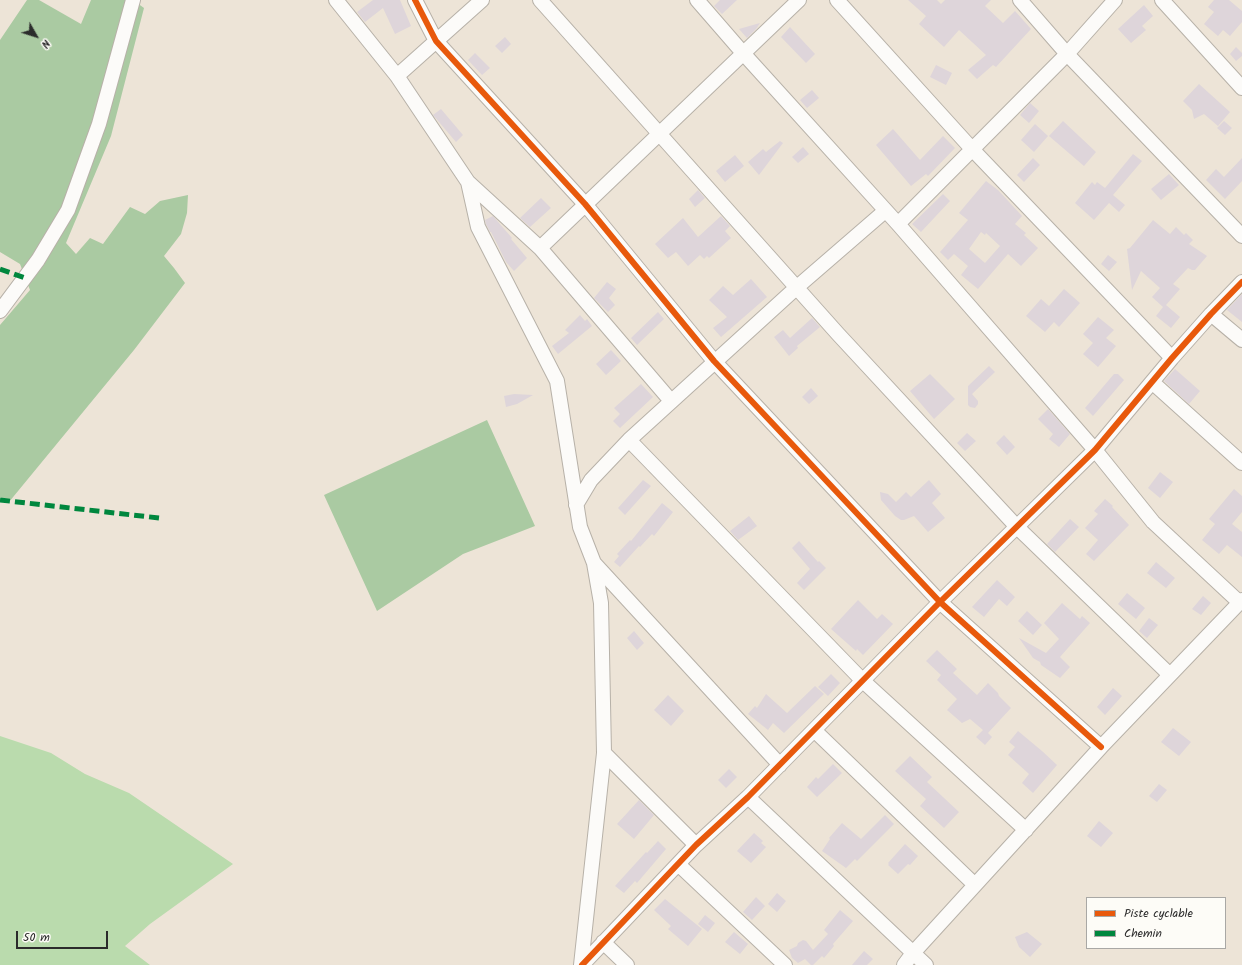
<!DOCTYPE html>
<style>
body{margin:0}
#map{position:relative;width:1242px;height:965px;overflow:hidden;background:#ede4d7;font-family:Kalam,sans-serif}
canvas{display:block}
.legend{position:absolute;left:1086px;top:897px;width:140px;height:52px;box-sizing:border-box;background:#fdfcf7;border:1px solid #a9a8a5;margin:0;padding:5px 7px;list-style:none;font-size:12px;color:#2b2b2b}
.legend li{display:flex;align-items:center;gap:8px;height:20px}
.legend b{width:20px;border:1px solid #a9a8a5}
.north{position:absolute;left:16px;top:16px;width:40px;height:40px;-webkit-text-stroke:3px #fdfcf7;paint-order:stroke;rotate:129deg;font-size:11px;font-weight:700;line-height:16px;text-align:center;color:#2b2b2b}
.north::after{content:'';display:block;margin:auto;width:14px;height:18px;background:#2b2b2b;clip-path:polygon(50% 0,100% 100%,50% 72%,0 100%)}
.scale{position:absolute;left:16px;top:931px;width:92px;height:18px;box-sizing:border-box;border:2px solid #2b2b2b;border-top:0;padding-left:5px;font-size:12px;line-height:14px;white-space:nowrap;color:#2b2b2b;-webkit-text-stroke:3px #fdfcf7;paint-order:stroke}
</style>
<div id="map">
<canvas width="1242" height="965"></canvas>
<ul class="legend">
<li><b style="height:5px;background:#e8590c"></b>Piste cyclable</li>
<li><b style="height:5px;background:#00873e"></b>Chemin</li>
</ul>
<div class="north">N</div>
<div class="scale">50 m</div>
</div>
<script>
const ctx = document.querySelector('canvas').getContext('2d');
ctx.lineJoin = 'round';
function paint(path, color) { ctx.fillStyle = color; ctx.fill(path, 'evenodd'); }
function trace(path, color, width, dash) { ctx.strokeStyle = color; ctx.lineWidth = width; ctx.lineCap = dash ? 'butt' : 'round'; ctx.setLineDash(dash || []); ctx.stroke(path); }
paint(new Path2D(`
 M0,736L51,753L85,774L129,793L233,864L150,924L125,946L150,965H0Z`), '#badbad');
paint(new Path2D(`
 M27,0H39L81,24L91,0H133L144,8L111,136L66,243L76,254L90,238L103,244L130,207L145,214L160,201L188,195L187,213L181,234L164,256L174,268L185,283L134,350L9,502L0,497V325L30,290L20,264L0,252V40Z
 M487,420L535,526L463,554L377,611L324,495Z`), '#aacaa2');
paint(new Path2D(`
 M373,0H400L411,26L395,34L383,8L365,22L357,12Z
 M720,0H737L722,14L714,6Z
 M908,0H937L941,4L945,0H991L985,6L1003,23L1015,11L1031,29L996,67L993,65L977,79L968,70L986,55L959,30L944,47L919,24L926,16Z
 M1214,0H1229L1242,11V22L1230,36L1223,30L1218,36L1204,24L1214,12L1208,7Z
 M1144,5L1153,16L1142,26L1146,30L1131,43L1118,29Z
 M760,23L756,29L747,38L739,29Z
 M790,27L815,54L806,63L781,37Z
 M505,37L511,44L502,53L495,46Z
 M1236,47L1242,53V56L1236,61L1230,54Z
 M475,53L490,68L482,75L468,60Z
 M936,65L952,73L946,85L930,77Z
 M1199,84L1230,112L1218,126L1204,114L1194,119L1192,110L1183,101Z
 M812,90L819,98L807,108L800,100Z
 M1030,103L1039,111L1029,123L1020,115Z
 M441,109L463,135L456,142L433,115Z
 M1063,121L1096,152L1084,166L1049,136Z
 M1224,121L1232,128L1225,135L1217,128Z
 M1035,124L1048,136L1034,152L1021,140Z
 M893,129L920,160L943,136L955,148L928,176L926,174L911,186L876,145Z
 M780,141L783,143L759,175L748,162L763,149L766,152Z
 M803,147L809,154L798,163L792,157Z
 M1133,154L1142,161L1113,195L1125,205L1119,212L1109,203L1094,220L1075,203L1092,182L1095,185L1097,182L1105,188Z
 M735,155L744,166L725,182L716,171Z
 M1033,158L1040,165L1024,182L1017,175Z
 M1242,158V181L1225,199L1206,180L1216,169L1224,177Z
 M1169,174L1179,185L1161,200L1151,189Z
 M986,181L998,190L1022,216L1015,224L1026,233L1024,235L1038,248L1021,266L1008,254L978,289L961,275L968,266L954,254L948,260L940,252L968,220L959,213ZM981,232L985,235L986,233L1000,246L985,263L969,249Z
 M698,190L705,198L695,207L689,199Z
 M943,194L950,201L921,232L912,224Z
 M541,198L551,208L530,227L520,218Z
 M493,216L512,238L511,239L527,258L514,271L506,262L491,232H490L486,224L485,220Z
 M721,216L730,226L725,231L731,238L709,258L707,256L704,259L700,255L688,266L676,252L668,258L655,244L683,218L698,237Z
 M1153,220L1170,234L1176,227L1184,235L1186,233L1193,240L1189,244L1207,256L1195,270H1192L1188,268L1173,284L1180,289L1166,305L1180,317L1171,328L1156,316L1163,307L1152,297L1160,288L1141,271L1132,290L1127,249L1130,248Z
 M1108,255L1117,262L1109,271L1101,264Z
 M751,279L767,297L721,337L713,328L727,317L709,300L723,286L733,295Z
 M607,282L616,289L609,298L615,305L608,312L594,298Z
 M1064,289L1080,303L1059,327L1054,322L1045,332L1026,316L1041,299L1049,306Z
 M1242,294V322L1227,310Z
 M658,312L664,319L637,345L631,338Z
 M580,315L585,321L587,319L592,326L558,354L552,346L569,333L565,330Z
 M1098,317L1114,330L1106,338L1116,346L1098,367L1083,354L1093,343L1083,334Z
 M812,318L820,327L797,346L798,348L789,356L774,337L783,330L790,338Z
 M611,350L621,361L606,375L596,364Z
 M989,366L995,372L972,394L978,401V404L975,408L970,407L968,405V386Z
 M1175,369L1200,391L1189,404L1164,381Z
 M930,374L955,399L934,419L910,391Z
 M1114,374H1118L1124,380L1093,416L1085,408Z
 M641,384L653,397L620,428L613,421L620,414L614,408Z
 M811,388L818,396L809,404L802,397Z
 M514,394L533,395L517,404L506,407L504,396Z
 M1048,409L1070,434L1059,447L1049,439L1053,434L1038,419Z
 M967,433L976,441L965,451L957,443Z
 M1004,435L1015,447L1007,455L996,443Z
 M1160,472L1173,482L1160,498L1148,488Z
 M643,480L651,486L625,515L618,508Z
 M929,480L941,494L932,503L945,518L928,532L914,516L904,520H901L895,516L881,500L880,492L888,494L896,502L906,492L911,497Z
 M1234,489L1242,496V512L1232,524L1242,532V557L1227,545L1219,554L1202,540L1215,524L1209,519Z
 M1105,499L1113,506L1112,507L1129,525L1094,561L1086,554L1098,540L1085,528L1098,514L1094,511Z
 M662,503L673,512L654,536L652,534L640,547L639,546L620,567L614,562L619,556L617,554L630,540L631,541Z
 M749,516L757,526L738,540L730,531Z
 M1070,519L1079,527L1055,552L1047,544Z
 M799,541L818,562L819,561L826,568L804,590L797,583L810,569L792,548Z
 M1156,562L1175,578L1166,588L1147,573Z
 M997,580L1015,597L1007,606L999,599L984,617L972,607Z
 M1127,593L1145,608L1136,619L1118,604Z
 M1203,596L1211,603L1201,615L1192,609Z
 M858,600L877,619L882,614L893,624L863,655L857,649L856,651L831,629Z
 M1062,603L1080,619L1082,616L1090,623L1060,657L1070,667L1060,678L1041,665L1040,662L1033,658L1019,638L1046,653L1059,639L1044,623Z
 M1027,611L1042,625L1033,635L1018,621Z
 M1149,618L1158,625L1147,638L1139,631Z
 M634,631L644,643L637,650L627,638Z
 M937,650L957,669L953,673L977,695L988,683L998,693L999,696L1011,708L988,733L992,737L985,745L976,737L983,730L970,719L962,723L947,710L957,699L937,680L941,675L926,661Z
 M831,674L840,683L828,696L818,687Z
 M815,686L824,694L784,733L773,723L768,730L748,714L755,706L757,708L766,694L787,713Z
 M1113,688L1122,696L1105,715L1097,707Z
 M668,695L684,711L671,726L654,710Z
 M1173,728L1191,742L1179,756L1161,742Z
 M1018,731L1042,751L1057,765L1033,793L1022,783L1029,774L1008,755L1015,747L1009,742Z
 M910,756L932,777L927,782L959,812L944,828L920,806L926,799L895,771Z
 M833,764L842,773L817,797L807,787L816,777L818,779Z
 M729,769L737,777L726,788L718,780Z
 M1159,784L1167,790L1157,802L1149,796Z
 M639,800L654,815L634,839L617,824Z
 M885,815L894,824L857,861L855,859L846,868L822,851L830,839L829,838L842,823L861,839Z
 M1099,821L1113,833L1101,847L1087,836Z
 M754,833L763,841L761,843L766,847L751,863L737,851Z
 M658,841L666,849L637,883L635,881L624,893L615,886L646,852L647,853Z
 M905,844L918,856L910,865L908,864L898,874L888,865L889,864L888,863Z
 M777,893L786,901L777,912L768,904Z
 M756,897L765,906L752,920L743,912Z
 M665,899L702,929L688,946L668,929L671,926L654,910Z
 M840,910L853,921L833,944L834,946L824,958L822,956L813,965H811L805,959L798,963L792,958L789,950L797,946L798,943L803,940L806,941L813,950L828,934L824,930Z
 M705,915L715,923L708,932L698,924Z
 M734,932L748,944L740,954L725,942Z
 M1027,932L1042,944L1030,957L1019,947L1015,937Z
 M864,951L873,959L867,965H852Z`), '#ded5da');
const minor = new Path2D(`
 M336,0L397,76L468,182L540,248L671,401
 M415,0L436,41L585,204L714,361L940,602L1101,747
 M540,0L838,334L1017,527L1170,675
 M697,0L743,53L898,224L1095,450L1153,522L1240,603H1242
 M837,0L972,149L1172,358
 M1020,0L1067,54L1242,236
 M1162,0L1242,88
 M397,76L482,0
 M468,182L478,227L557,381L580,527L594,563L601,603L604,753L581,965
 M898,224L1067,54L1115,0
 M540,248L799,0
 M0,311L38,260L68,210L99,124L133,0
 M1211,314L1242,340
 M1152,382L1242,463
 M629,440L863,681L1026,830
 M576,505L591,480L629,440L796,288L885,211
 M594,563L780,765
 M814,730L975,885
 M604,753L696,845
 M748,797L926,965
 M678,864L785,965
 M603,942L627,965
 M582,965L696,845L748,797L940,602L1095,450L1172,358L1211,314L1242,282
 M904,965L913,953L1101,747L1242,600`);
trace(minor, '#b7b1a8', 16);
trace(minor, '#fcfbf9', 14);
trace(new Path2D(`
 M0,269L25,278
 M0,500L159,518`), '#00873e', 5, [10, 5]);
trace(new Path2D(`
 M415,0L436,41L585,204L714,361L940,602L1101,747
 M582,965L696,845L748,797L940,602L1095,450L1172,358L1211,314L1242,282`), '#e8590c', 6);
</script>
